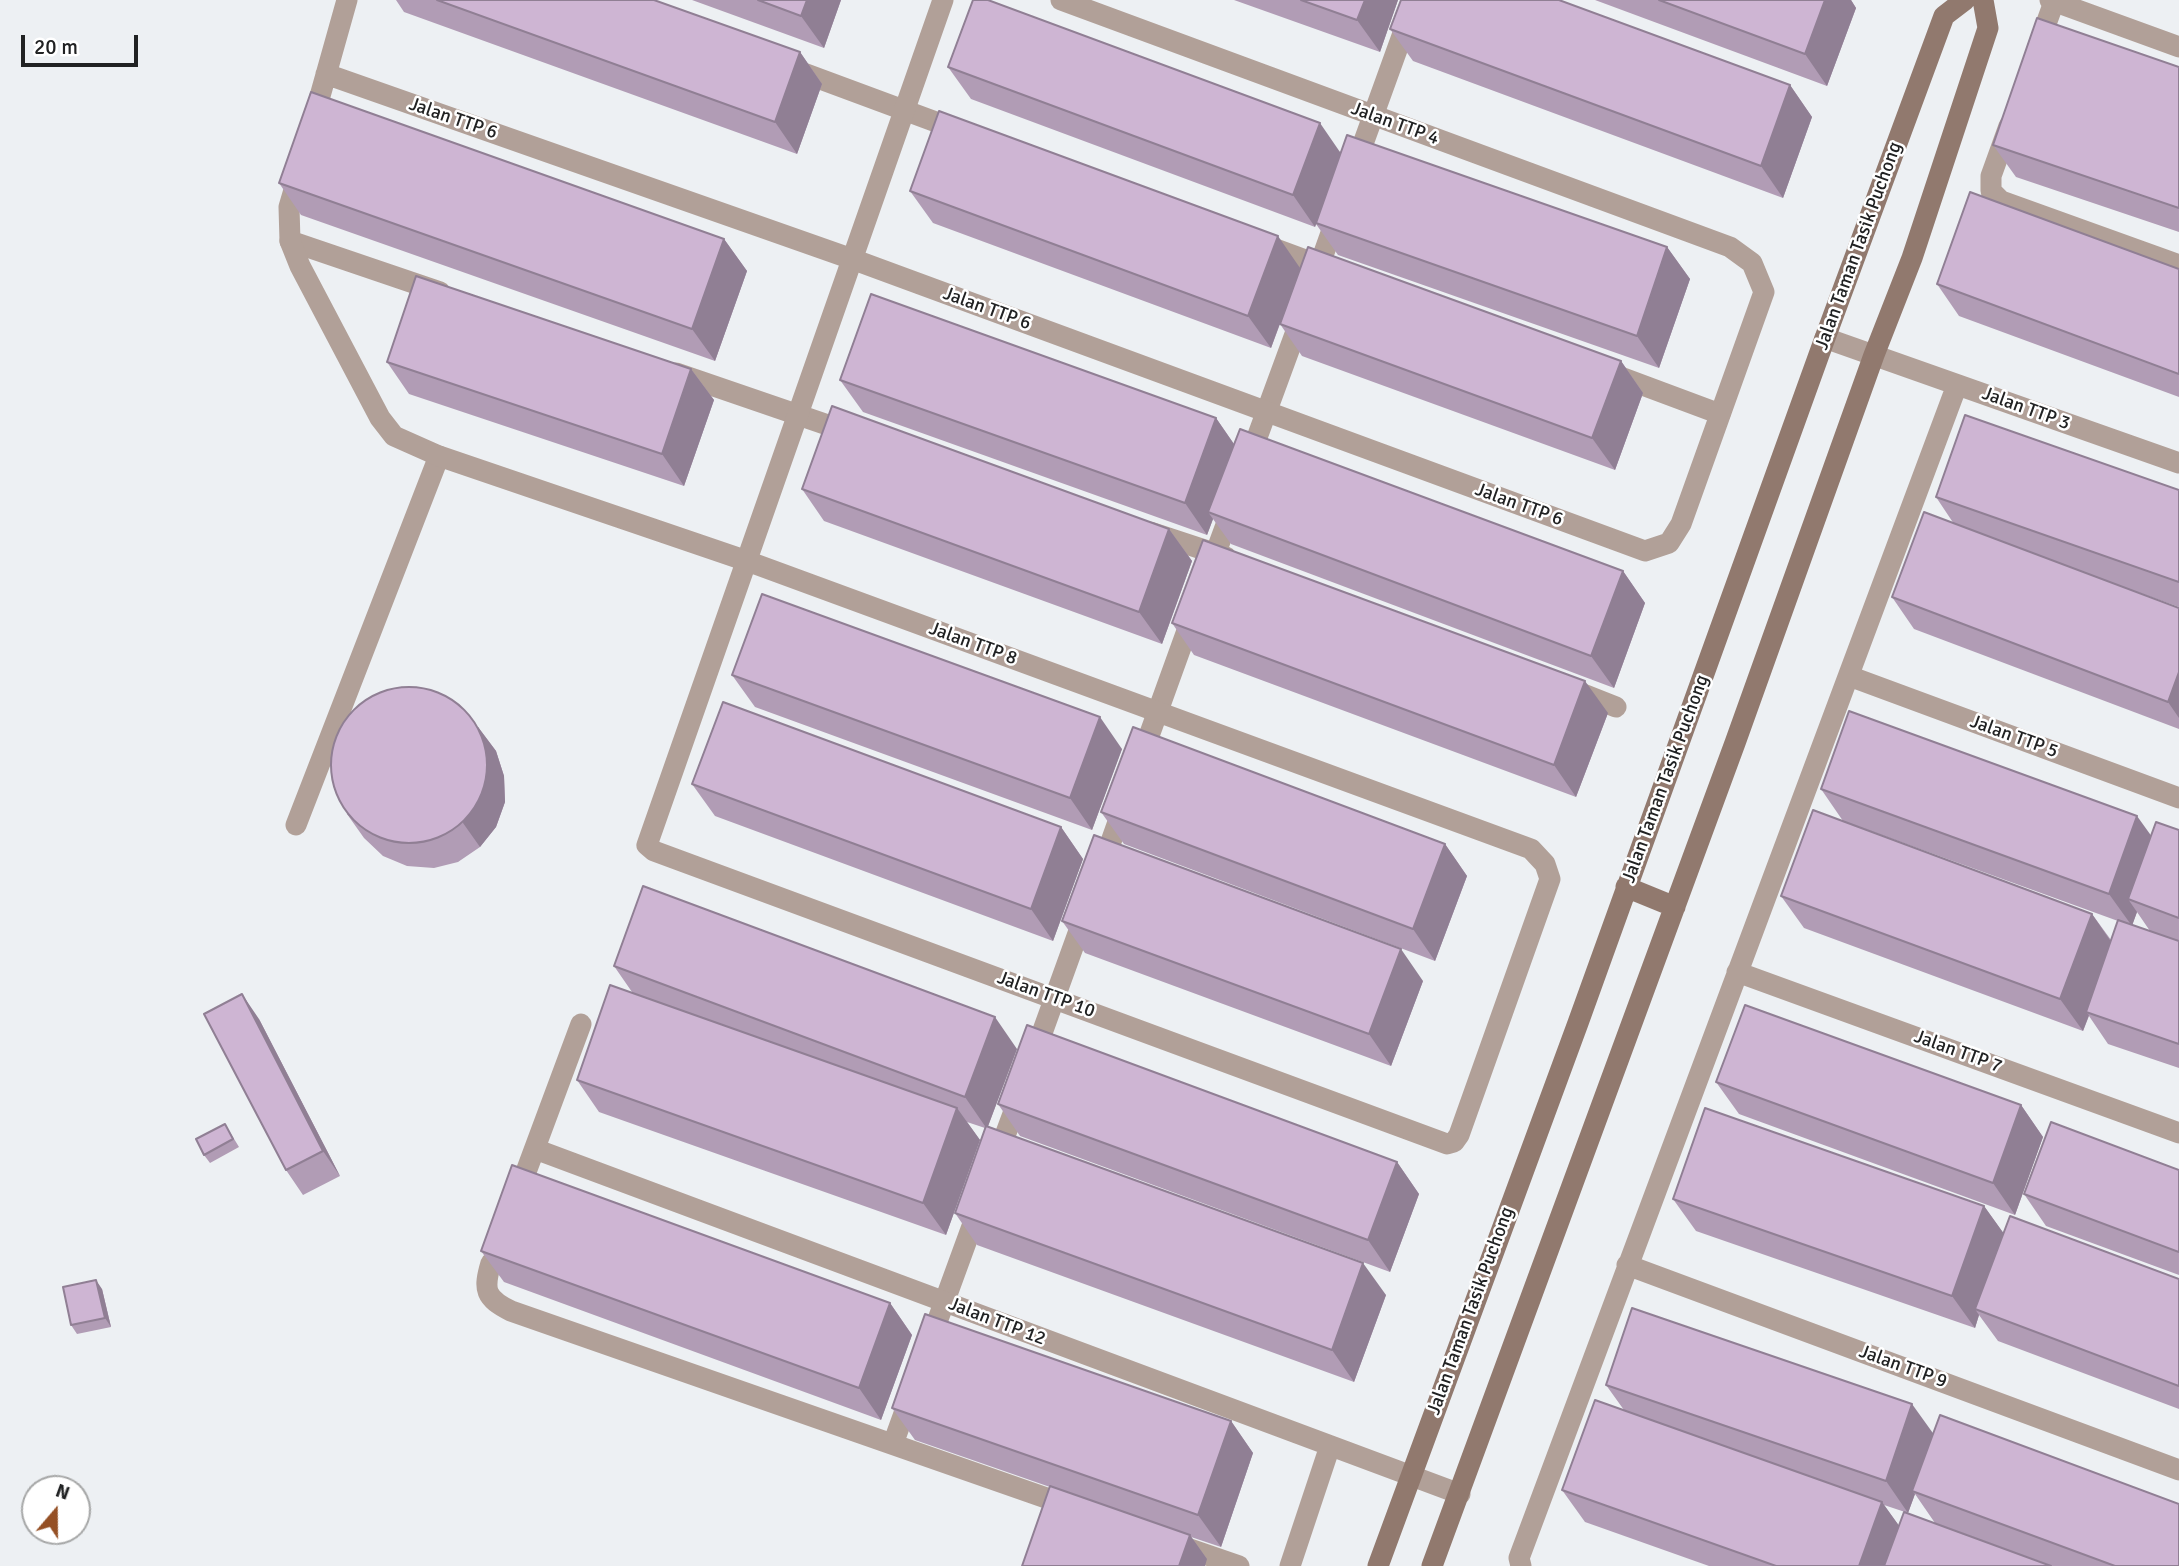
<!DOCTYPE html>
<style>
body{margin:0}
#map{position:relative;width:2179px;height:1566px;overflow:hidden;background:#edf0f3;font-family:Signika,sans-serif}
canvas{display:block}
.north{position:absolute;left:21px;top:1475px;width:70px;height:70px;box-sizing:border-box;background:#fff;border:2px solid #a6a7a7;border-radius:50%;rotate:20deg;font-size:19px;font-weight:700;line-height:28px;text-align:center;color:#212223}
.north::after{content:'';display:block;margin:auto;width:24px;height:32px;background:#955025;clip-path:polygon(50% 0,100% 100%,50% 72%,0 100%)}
.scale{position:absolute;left:21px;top:35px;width:117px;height:32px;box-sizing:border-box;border:4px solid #212223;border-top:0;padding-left:9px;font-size:21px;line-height:24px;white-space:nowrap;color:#212223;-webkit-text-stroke:5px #fff;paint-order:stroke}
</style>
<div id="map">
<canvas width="2179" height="1566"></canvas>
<div class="north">N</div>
<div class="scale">20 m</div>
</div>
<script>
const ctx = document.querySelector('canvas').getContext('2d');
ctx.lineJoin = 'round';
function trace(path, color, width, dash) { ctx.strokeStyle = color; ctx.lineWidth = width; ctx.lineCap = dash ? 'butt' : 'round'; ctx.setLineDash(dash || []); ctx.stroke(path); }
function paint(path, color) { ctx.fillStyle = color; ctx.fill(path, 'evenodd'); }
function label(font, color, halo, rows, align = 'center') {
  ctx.font = font + ' Signika,sans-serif'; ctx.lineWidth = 5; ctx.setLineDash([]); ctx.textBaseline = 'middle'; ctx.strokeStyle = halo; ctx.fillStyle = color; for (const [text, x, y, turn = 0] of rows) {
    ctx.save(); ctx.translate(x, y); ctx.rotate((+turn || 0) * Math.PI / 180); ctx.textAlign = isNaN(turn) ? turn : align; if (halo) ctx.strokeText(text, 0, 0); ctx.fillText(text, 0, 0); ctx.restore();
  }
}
trace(new Path2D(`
 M2038,46L2054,2
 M793,69L963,132
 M2009,126L1991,176V191L2001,201L2179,265
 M1355,166L1415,0
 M290,241L440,292
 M1265,245L1330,269
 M1315,278L1337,216
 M676,373L851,433
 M1610,373L1720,414
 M1248,462L1302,315
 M1150,532L1226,557
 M1209,571L1233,506
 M1573,690L1616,707
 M1141,758L1193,614
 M296,825L439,456
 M1102,867L1124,805
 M1033,1058L1085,914
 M996,1160L1020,1095
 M491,1263C483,1290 485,1298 511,1311L1072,1507
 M929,1344L979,1207
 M893,1444L911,1394
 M1178,1545L1239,1566`), '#b1a098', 21);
trace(new Path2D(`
 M2050,0L2179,47
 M326,74L852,259L1645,551L1669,543L1681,524L1764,292L1752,263L1730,247L1061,0
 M313,121L347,0
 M299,173L289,207L290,241L300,266L380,418L394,436L439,456L747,561L1531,849L1545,864L1550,879L1459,1135L1454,1142L1447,1144L654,851L647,845L943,0
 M1825,338L2179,463
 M1849,676L2179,798
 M1737,972L2179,1133
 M535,1149L1460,1494
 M517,1196L581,1024
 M1627,1265L2179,1470
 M1290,1566L1330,1446
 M1521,1566L1519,1558L1957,385`), '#b1a098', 21);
trace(new Path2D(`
 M1626,887L1675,907
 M1378,1566L1578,1023L1825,338L1944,16L1965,0
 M1432,1566L1735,743L1874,355L1912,258L1988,28L1983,0`), '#91796e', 21);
paint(new Path2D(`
 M396,0H654L800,52L822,84L797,154L404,12Z
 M692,0H841L824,48Z
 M1234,0H1398L1380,52Z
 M1595,0H1851L1856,8L1827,86Z
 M1390,29L1790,85L1812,117L1783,198L1413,61Z
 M948,67L1341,152L1667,247L1690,279L1659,368L1338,255L1316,224L1315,227L971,99Z
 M2179,67V232L2016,177L1993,145Z
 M279,183L724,239L747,271L715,361L301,215Z
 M910,191L1300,268L1621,361L1643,393L1615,470L1302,356L1280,324L1271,348L933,223Z
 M2179,269V397L1959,316L1937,284Z
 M387,362L691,369L714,400L684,486L409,394Z
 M840,380L1216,418L1234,444L1623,571L1645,603L1614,688L1231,544L1213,519L1207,535L863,412Z
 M802,489L1169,529L1192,561L1162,644L824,521Z
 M2179,490V607L2115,584L2179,608V729L1914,629L1892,597L1954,524L1936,497Z
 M1172,623L1608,713L1576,797L1194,655Z
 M732,675L1122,749L1092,830L755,707Z
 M478,727L496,751L504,776L505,802L496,827L480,847L458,862L434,868L407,866L383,856L364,838L347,814Z
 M692,784L1061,827L1083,859L1053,941L715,816Z
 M1821,789L2151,835L2179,830V1068L2108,1044L2089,1016L2083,1031L1804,928L1781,896L2092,914L2111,940L2118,921L1843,821ZM2137,912L2150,931L2132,925Z
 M1101,812L1445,844L1467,876L1435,961L1124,844Z
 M1062,921L1423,981L1391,1066L1085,953Z
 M614,966L1017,1049L988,1126L1386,1295L1354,1382L977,1245L955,1213L985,1128L967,1122L980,1140L946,1235L599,1112L577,1080L632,992Z
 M259,1019L340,1176L303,1195L286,1170Z
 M1716,1082L2021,1105L2043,1137L2015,1215L1739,1114Z
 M998,1104L1397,1162L1419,1194L1390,1272L1020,1136Z
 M225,1124L239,1147L210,1163L204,1155Z
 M2179,1170V1275L2046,1226L2024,1194Z
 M1673,1199L1984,1206L2004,1234L2179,1279V1409L1998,1341L1979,1315L1975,1328L1696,1231Z
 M481,1251L890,1303L912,1335L881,1420L504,1282Z
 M102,1289L111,1327L77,1334L71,1325Z
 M1606,1385L1933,1434L2179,1566H2052L1935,1523L1915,1494L1908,1513L1884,1505L1899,1526L2051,1566H1709L1585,1522L1562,1490L1624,1410Z
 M892,1408L1231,1421L1253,1453L1221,1547L1191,1537L1207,1559L1050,1487L915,1440Z`), '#b19cb5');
paint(new Path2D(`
 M807,0H841L824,48L801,16Z
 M1365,0H1398L1380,52L1357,20Z
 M1825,0H1851L1856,8L1827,86L1805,54Z
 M800,52L822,84L797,154L775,122Z
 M1790,85L1812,117L1783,198L1761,166Z
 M1320,123L1342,155L1315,227L1293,195Z
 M1278,236L1300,268L1271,348L1248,316Z
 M724,239L747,271L715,361L692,329Z
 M1667,247L1690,279L1659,368L1637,336Z
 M1621,361L1643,393L1615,470L1592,438Z
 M691,369L714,400L684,486L662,454Z
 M1216,418L1238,450L1208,512L1213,519L1207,535L1185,503Z
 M1169,529L1192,561L1162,644L1139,612Z
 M1623,571L1645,603L1614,688L1591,656Z
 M2179,672V718L2168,702Z
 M1585,681L1608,713L1576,797L1554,765Z
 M1100,717L1122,749L1092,830L1070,798Z
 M478,727L496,751L504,776L505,802L496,827L480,847L463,823Z
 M2137,816L2160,848L2128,899L2137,912L2132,926L2109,894Z
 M1061,827L1083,859L1053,941L1031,909Z
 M1445,844L1467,876L1435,961L1413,929Z
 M2092,914L2114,946L2086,1012L2089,1015L2083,1031L2060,999Z
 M1401,949L1423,981L1391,1066L1369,1034Z
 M242,994L259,1019L340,1176L323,1151Z
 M995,1017L1017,1049L987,1129L965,1097Z
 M2021,1105L2043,1137L2015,1215L1993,1183Z
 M957,1108L980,1140L946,1235L923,1203Z
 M1397,1162L1419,1194L1390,1272L1368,1240Z
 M1984,1206L2007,1238L1975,1309L1979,1315L1975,1328L1952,1296Z
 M1363,1263L1386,1295L1354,1382L1332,1350Z
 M96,1280L102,1289L111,1327L105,1318Z
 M890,1303L912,1335L881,1420L859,1388Z
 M1912,1404L1935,1436L1912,1491L1915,1494L1908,1513L1886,1481Z
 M1231,1421L1253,1453L1221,1547L1198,1515Z
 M1882,1502L1905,1534L1893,1566H1859Z
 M1190,1535L1207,1559L1205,1566H1179Z`), '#907f94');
const building = new Path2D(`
 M437,0H654L800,52L775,122Z
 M758,0H807L801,16Z
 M973,0H988L1320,123L1293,195L948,67Z
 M1301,0H1365L1357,20Z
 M1401,0H1559L1790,85L1761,166L1390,29Z
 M1659,0H1825L1805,54Z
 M2037,18L2179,67V208L1993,145Z
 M311,92L724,239L692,329L279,183Z
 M939,111L1278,236L1248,316L910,191Z
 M1347,135L1667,247L1637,336L1316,223Z
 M1970,192L2179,269V374L1937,284Z
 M1308,247L1621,361L1592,438L1280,324Z
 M416,276L691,369L662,454L387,362Z
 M871,294L1216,418L1185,503L840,380Z
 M832,406L1169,529L1139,612L802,489Z
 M1965,415L2179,490V582L1936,497Z
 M1240,429L1623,571L1591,656L1208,512Z
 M1924,512L2179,608V672L2168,702L1892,597Z
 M1203,540L1585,681L1554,765L1172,623Z
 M762,594L1100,717L1070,798L732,675Z
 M331 765a78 78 0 1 1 156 0a78 78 0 1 1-156 0Z
 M723,702L1061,827L1031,909L692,784Z
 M1849,711L2137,816L2109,894L1821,789Z
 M1133,727L1445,844L1413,929L1101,812Z
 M1813,810L2092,914L2060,999L1781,896Z
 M2156,822L2179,830V918L2128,899Z
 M1094,835L1401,949L1369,1034L1062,921Z
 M643,886L995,1017L965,1097L614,966Z
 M2118,920L2179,941V1044L2086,1012Z
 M610,985L957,1108L923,1203L577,1080Z
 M242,994L323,1151L286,1170L204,1014Z
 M1745,1005L2021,1105L1993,1183L1716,1082Z
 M1027,1025L1397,1162L1368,1240L998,1104Z
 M1705,1108L1984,1206L1952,1296L1673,1199Z
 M2051,1122L2179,1170V1252L2024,1194Z
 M225,1124L233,1139L204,1155L196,1139Z
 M986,1126L1363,1263L1332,1350L955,1213Z
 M512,1165L890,1303L859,1388L481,1251Z
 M2010,1216L2179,1279V1386L1975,1309Z
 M96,1280L105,1318L71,1325L63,1287Z
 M1632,1308L1912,1404L1886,1481L1606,1385Z
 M925,1314L1231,1421L1198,1515L892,1408Z
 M1595,1400L1882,1502L1859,1566H1776L1562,1490Z
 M1940,1415L2179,1504V1566H2115L1912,1491Z
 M1050,1486L1190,1535L1179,1566H1022Z
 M1904,1512L2051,1566H1884Z`);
paint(building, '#ceb5d3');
trace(building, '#907f94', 2);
label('19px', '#212223', '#fff', [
 ["Jalan TTP 6",453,119,19],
 ["Jalan TTP 4",1395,124,20],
 ["Jalan Taman Tasik Puchong",1859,246,-70],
 ["Jalan TTP 6",987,309,20],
 ["Jalan TTP 3",2026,409,20],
 ["Jalan TTP 6",1519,505,20],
 ["Jalan TTP 8",973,644,20],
 ["Jalan TTP 5",2014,737,20],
 ["Jalan Taman Tasik Puchong",1666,779,-70],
 ["Jalan TTP 10",1046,995,20],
 ["Jalan TTP 7",1958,1052,20],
 ["Jalan Taman Tasik Puchong",1471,1311,-70],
 ["Jalan TTP 12",997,1322,21],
 ["Jalan TTP 9",1903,1367,20]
]);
</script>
